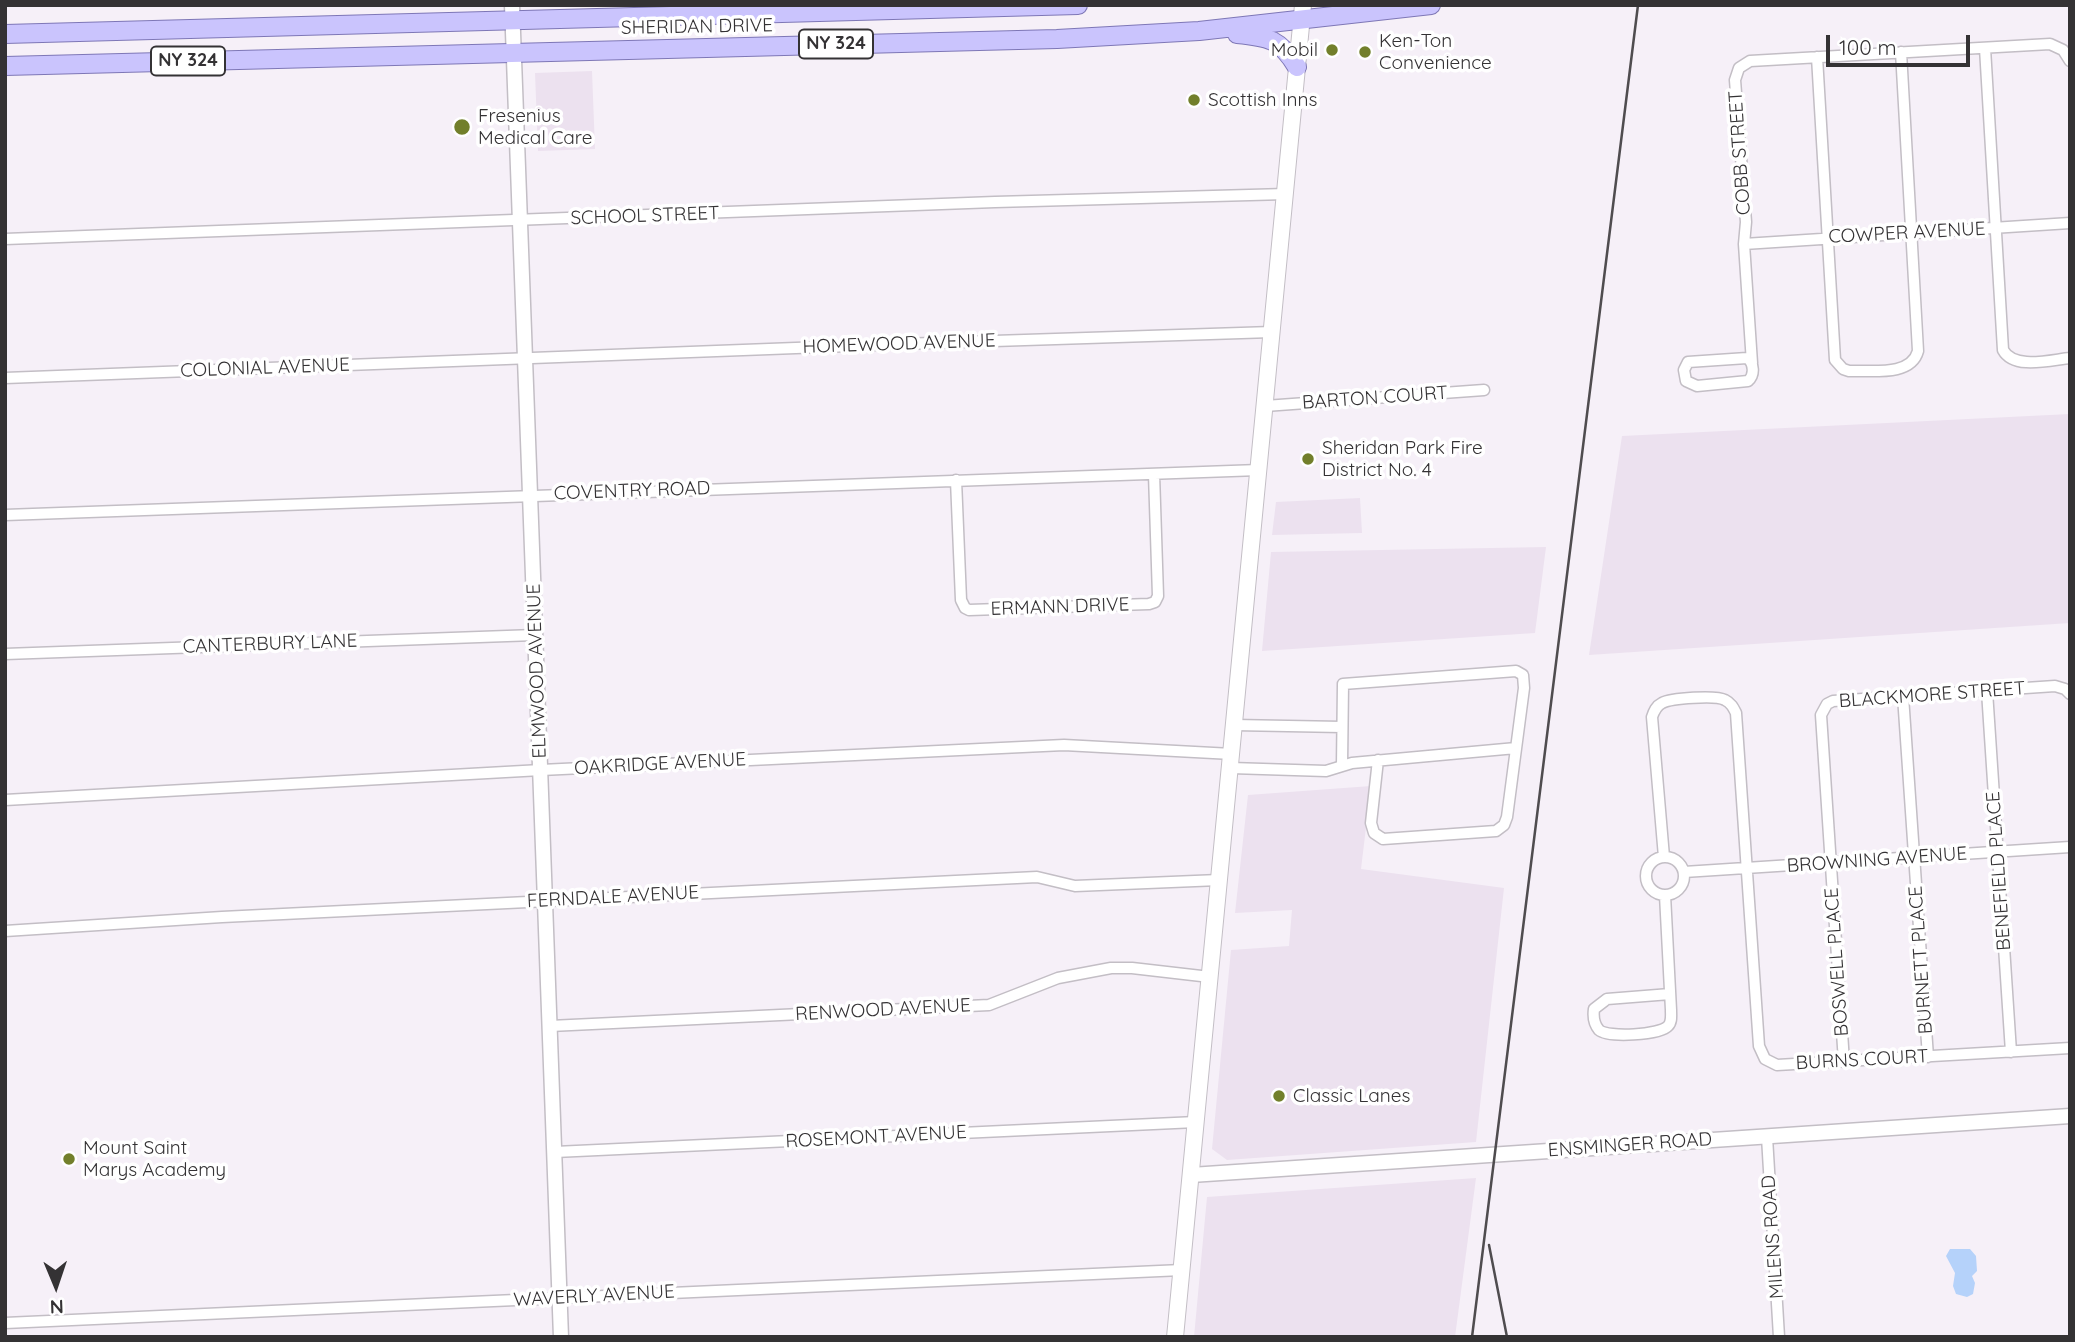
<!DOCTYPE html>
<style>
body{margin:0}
#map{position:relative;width:2075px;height:1342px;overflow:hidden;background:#f6f0f8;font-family:Quicksand,sans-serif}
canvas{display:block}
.frame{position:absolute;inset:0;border:7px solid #343234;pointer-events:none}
.north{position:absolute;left:21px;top:1251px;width:70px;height:70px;-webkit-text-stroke:5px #fff;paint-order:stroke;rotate:178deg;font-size:19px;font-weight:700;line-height:28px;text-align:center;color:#343234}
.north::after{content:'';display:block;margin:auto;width:24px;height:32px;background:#343234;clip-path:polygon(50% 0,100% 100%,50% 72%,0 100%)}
.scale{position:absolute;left:1826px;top:35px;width:144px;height:32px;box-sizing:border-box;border:4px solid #343234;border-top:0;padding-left:9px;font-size:21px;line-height:24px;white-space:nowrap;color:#343234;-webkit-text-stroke:5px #fff;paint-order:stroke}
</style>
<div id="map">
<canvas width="2075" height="1342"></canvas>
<div class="frame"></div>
<div class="north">N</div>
<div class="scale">100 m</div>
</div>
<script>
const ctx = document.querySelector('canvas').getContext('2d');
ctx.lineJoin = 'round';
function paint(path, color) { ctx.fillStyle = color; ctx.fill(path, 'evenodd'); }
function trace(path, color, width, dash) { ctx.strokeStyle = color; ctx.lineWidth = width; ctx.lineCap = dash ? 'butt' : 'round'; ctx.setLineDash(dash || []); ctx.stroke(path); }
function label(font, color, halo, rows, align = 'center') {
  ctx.font = font + ' Quicksand,sans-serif'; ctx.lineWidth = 7; ctx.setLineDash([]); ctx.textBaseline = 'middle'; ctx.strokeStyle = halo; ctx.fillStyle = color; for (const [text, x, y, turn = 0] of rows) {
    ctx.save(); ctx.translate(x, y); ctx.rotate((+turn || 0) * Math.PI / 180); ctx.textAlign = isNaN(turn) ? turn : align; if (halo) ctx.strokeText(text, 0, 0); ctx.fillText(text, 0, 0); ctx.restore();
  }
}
paint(new Path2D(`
 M592,71L595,149L538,151L535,73Z
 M2070,414V623L1589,655L1622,436Z
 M1360,498L1362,533L1272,535L1276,502Z
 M1546,547L1535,633L1262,651L1271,552Z
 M1371,786L1361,869L1504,888L1476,1142L1227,1160L1212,1149L1231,950L1289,946L1292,910L1235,913L1248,795Z
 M1476,1178L1455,1337H1194L1207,1197Z`), '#ece1ef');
paint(new Path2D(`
 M1950,1249H1970L1976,1256L1977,1271L1972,1276L1975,1283L1973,1294L1967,1297L1956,1294L1953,1286L1955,1273L1946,1256Z`), '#b5d2fa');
const minor = new Path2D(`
 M1985,48L2003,350C2014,370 2050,360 2070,358
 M1817,57L1835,360L1843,369L1849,371C1871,370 1911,377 1918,351L1901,52
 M5,239L995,202L1286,194
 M1744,244L2070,223
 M1747,358C1754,363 1755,375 1748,381L1697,386L1686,381L1684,370L1688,362Z
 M1752,363L1744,244L1746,222L1735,80L1739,68L1750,61L2050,44L2063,50L2070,61
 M5,378L901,344L1272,332
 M1265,406L1484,390
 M956,480L961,600L965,608L969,610L1149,604L1155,602L1158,596L1154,474
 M5,515L1259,470
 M5,654L535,635
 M1987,691L2011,1052
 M1903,696L1928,1057
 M1234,725L1342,727
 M1342,765L1343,684L1516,671L1523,675L1524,688L1507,817L1504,825L1496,831L1383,839L1374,833L1371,823L1378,760
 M1231,768L1326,771L1352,763L1516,748
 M5,800L541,770L1064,745L1232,754
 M1664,857L1652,717C1654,711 1656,706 1662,703C1671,698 1716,695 1725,700C1731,703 1733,707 1736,713L1759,1046L1765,1059L1777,1065L2070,1048
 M1646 876a19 19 0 1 1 38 0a19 19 0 1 1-38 0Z
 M1684,872L2070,847
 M1665,895L1671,1010C1671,1016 1672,1022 1668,1026C1660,1035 1608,1038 1599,1030C1594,1024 1593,1016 1594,1009L1607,999L1670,994
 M5,931L222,917L1037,877L1075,886L1219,880
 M550,1026L989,1005L1058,978L1111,968H1132L1210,977
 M1844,1062L1821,715L1827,704L1833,701L2055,686L2065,689L2070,694
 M1767,1137L1779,1337
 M555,1152L1196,1122
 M5,1323L1182,1270`);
const tertiary = new Path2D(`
 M512,5L561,1337
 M1191,1175L2070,1116`);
const secondary = new Path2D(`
 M1175,1337L1303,5`);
const primary = new Path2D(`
 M5,34L1078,5
 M1237,34C1269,37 1280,39 1297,67
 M5,66L1057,39L1199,31L1431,5`);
trace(minor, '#c3bec5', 13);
trace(tertiary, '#c3bec5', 17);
trace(secondary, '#c3bec5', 18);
trace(primary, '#7e77b6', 20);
trace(minor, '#fff', 10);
trace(tertiary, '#fff', 14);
trace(secondary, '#fff', 16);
trace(primary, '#cac4fd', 18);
trace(new Path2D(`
 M1489,1245L1507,1337
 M1472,1337L1638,5`), '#4f4c4f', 2.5);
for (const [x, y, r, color] of [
 [1332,50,7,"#727f2b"],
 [1365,52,7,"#727f2b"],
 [1194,100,7,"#727f2b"],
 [462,127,9,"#727f2b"],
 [1308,459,7,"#727f2b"],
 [1279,1096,7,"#727f2b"],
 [69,1159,7,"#727f2b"]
]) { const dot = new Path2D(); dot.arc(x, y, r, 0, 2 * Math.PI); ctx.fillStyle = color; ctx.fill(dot); trace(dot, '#fff', 2.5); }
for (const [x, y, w] of [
 [836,44,74],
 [188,61,74]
]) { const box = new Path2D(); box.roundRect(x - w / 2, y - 14.5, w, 29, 5); ctx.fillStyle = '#fff'; ctx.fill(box); trace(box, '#343234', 2); }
label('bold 18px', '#343234', null, [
 ["NY 324",836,44],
 ["NY 324",188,61]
]);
label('19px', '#343234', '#fff', [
 ["SHERIDAN DRIVE",697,27,-1],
 ["COBB STREET",1740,153,-94],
 ["SCHOOL STREET",645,216,-2],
 ["COWPER AVENUE",1907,233,-3],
 ["HOMEWOOD AVENUE",899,344,-2],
 ["COLONIAL AVENUE",265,368,-2],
 ["BARTON COURT",1375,398,-4],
 ["COVENTRY ROAD",632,491,-2],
 ["ERMANN DRIVE",1060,607,-2],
 ["CANTERBURY LANE",270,644,-2],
 ["ELMWOOD AVENUE",537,671,-92],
 ["BLACKMORE STREET",1932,695,-4],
 ["OAKRIDGE AVENUE",660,764,-3],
 ["BROWNING AVENUE",1877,860,-4],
 ["BENEFIELD PLACE",1999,871,-94],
 ["FERNDALE AVENUE",613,897,-3],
 ["BURNETT PLACE",1921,960,-94],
 ["BOSWELL PLACE",1837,962,-94],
 ["RENWOOD AVENUE",883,1010,-3],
 ["BURNS COURT",1862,1060,-3],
 ["ROSEMONT AVENUE",876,1137,-3],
 ["ENSMINGER ROAD",1630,1145,-4],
 ["MILENS ROAD",1773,1237,-94],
 ["WAVERLY AVENUE",594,1296,-3]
]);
label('19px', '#343234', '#fff', [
 ["Ken-Ton",1379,41],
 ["Convenience",1379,63],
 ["Mobil",1318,50,"right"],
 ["Scottish Inns",1208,100],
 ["Fresenius",478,116],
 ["Medical Care",478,138],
 ["Sheridan Park Fire",1322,448],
 ["District No. 4",1322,470],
 ["Classic Lanes",1293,1096],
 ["Mount Saint",83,1148],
 ["Marys Academy",83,1170]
], 'left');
</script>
